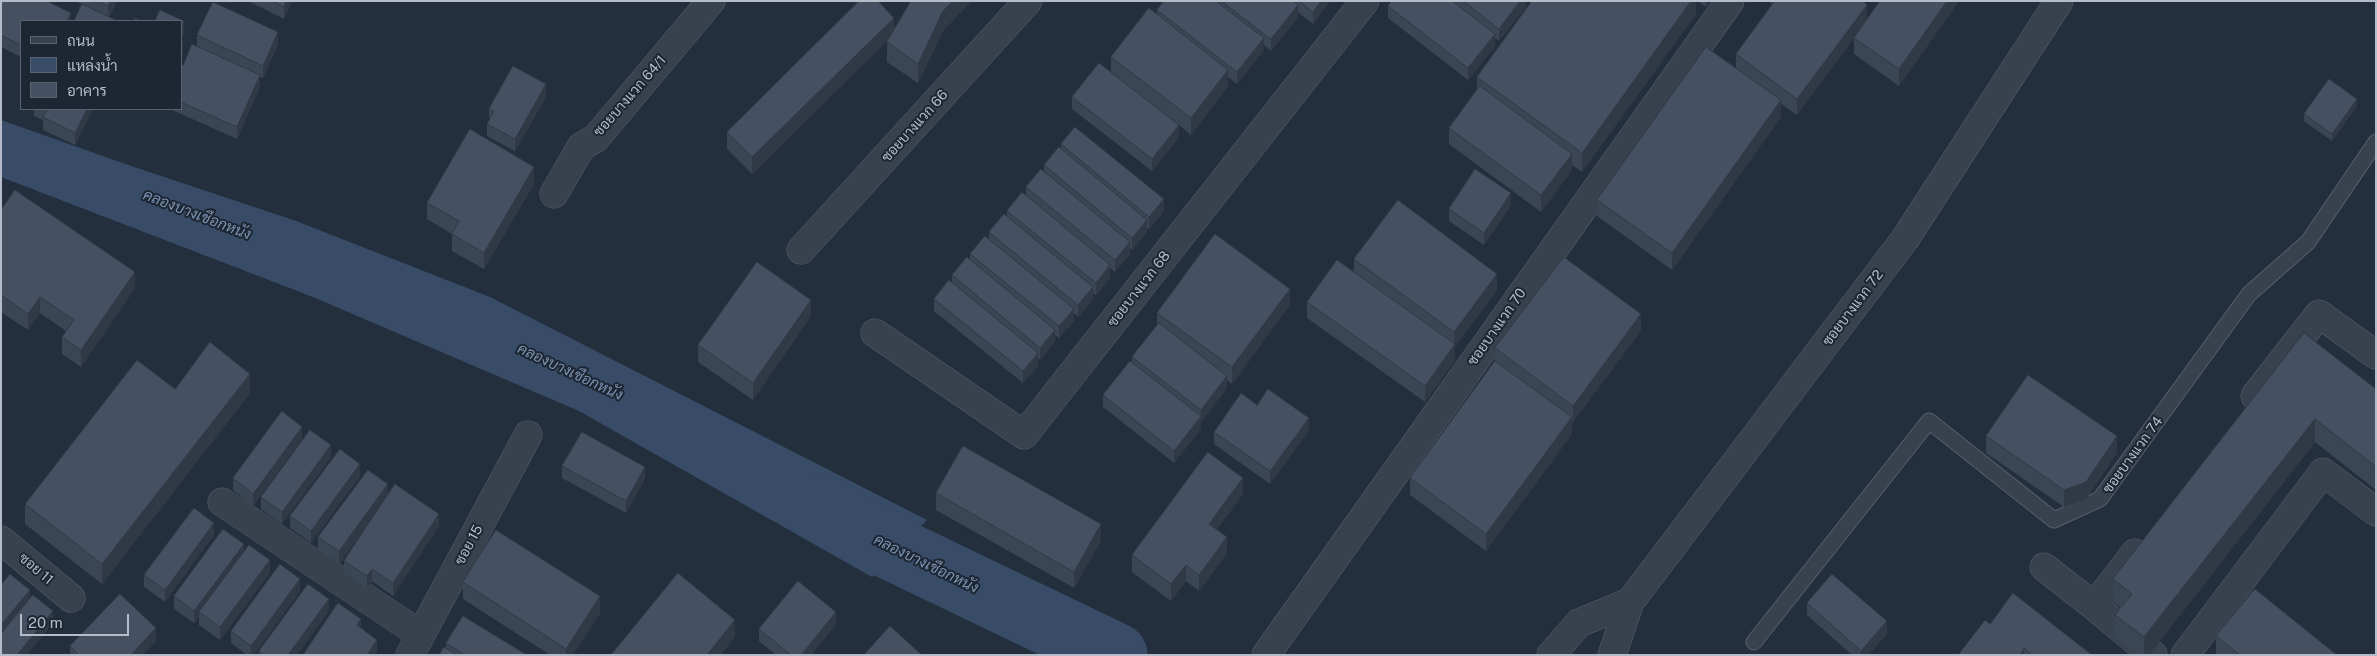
<!DOCTYPE html>
<meta charset="utf-8">
<style>
body{margin:0}
#map{position:relative;width:2377px;height:656px;overflow:hidden;background:#242f3e;font-family:"Public Sans",Sarabun,sans-serif}
canvas{display:block}
.frame{position:absolute;inset:0;border:2px solid #b4bcc9;pointer-events:none}
.legend{position:absolute;left:20px;top:20px;width:162px;height:90px;box-sizing:border-box;background:#1d2633;border:1px solid #59626f;margin:0;padding:6px 9px;list-style:none;font-size:15px;color:#b4bcc9}
.legend li{display:flex;align-items:center;gap:10px;height:25px}
.legend b{width:25px;border:1px solid #59626f}
.scale{position:absolute;left:20px;top:614px;width:109px;height:22px;box-sizing:border-box;border:2px solid #b4bcc9;border-top:0;padding-left:6px;font-size:15px;line-height:18px;white-space:nowrap;color:#b4bcc9;-webkit-text-stroke:4px #1d2633;paint-order:stroke}
</style>
<div id="map">
<canvas width="2377" height="656"></canvas>
<div class="frame"></div>
<ul class="legend">
<li><b style="height:6px;background:#38414e"></b>ถนน</li>
<li><b style="height:14px;background:#394c67"></b>แหล่งน้ำ</li>
<li><b style="height:14px;background:#455162"></b>อาคาร</li>
</ul>
<div class="scale">20 m</div>
</div>
<script>
const ctx = document.querySelector('canvas').getContext('2d');
ctx.lineJoin = 'round';
function paint(path, color) { ctx.fillStyle = color; ctx.fill(path, 'evenodd'); }
function trace(path, color, width, dash) { ctx.strokeStyle = color; ctx.lineWidth = width; ctx.lineCap = dash ? 'butt' : 'round'; ctx.setLineDash(dash || []); ctx.stroke(path); }
function label(font, color, halo, rows, align = 'center') {
  ctx.font = font + ' "Public Sans",Sarabun,sans-serif'; ctx.lineWidth = 4; ctx.setLineDash([]); ctx.textBaseline = 'middle'; ctx.strokeStyle = halo; ctx.fillStyle = color; for (const [text, x, y, turn = 0] of rows) {
    ctx.save(); ctx.translate(x, y); ctx.rotate((+turn || 0) * Math.PI / 180); ctx.textAlign = isNaN(turn) ? turn : align; if (halo) ctx.strokeText(text, 0, 0); ctx.fillText(text, 0, 0); ctx.restore();
  }
}
paint(new Path2D(`
 M1,120L134,167L296,221L490,297L927,520L872,577L579,411L313,297L1,177Z`), '#394c67');
trace(new Path2D(`
 M820,507L888,546L1115,655`), '#394c67', 65);
const lane = new Path2D(`
 M1754,642L1929,421L2054,520L2100,499L2249,294L2308,242L2376,142`);
const street = new Path2D(`
 M554,194L581,147L596,138L711,1
 M801,250L1028,1
 M875,333L1024,435L1365,1
 M2255,396L2319,314L2376,355
 M222,502L421,635
 M1,540L71,598
 M2135,553L2094,606L2153,655
 M2044,567L2094,606
 M410,655L528,435
 M1266,655L1730,1
 M1551,655L1579,623L1630,602
 M1612,655L1630,602L1905,239L2059,1
 M2185,655L2323,472L2376,512`);
trace(lane, '#565f6c', 17);
trace(street, '#565f6c', 29);
trace(lane, '#38414e', 15);
trace(street, '#38414e', 28);
paint(new Path2D(`
 M1,1L71,21H21V57L1,47Z
 M75,1H117L109,17Z
 M248,1H292L284,19Z
 M1164,1H1330L1313,24L1298,12V17L1271,51L1264,45V50L1237,84L1228,77V86L1191,135L1179,125V137L1152,171L1072,109V97L1111,73V57L1157,14V10Z
 M1392,1H1526V7L1499,41L1495,38V46L1468,80L1388,18V6Z
 M1696,1V14L1582,172L1572,165V170L1541,212L1449,144V128L1477,90V77Z
 M1697,1H1710L1706,7Z
 M1768,1H1863L1867,20L1880,2L1879,1H1959L1899,86L1854,54V38L1797,115L1781,104V117L1672,270L1597,216V200L1736,68V54L1772,4Z
 M894,31H943L918,83L887,62V42L890,38L752,174L727,149V132Z
 M197,35L278,45L263,78L260,77V87L237,139L170,109H181V64L183,65L197,46Z
 M546,97L515,151L487,136V124L489,121V109Z
 M2357,106L2332,141L2304,121V114Z
 M34,109H93L75,145L43,130V120L34,116Z
 M1061,144L1164,211L1149,229L1147,228V232L1132,250L1130,248V254L1115,272L1110,268V278L1096,295L1093,293V299L1078,317L1074,313V321L1059,338L1055,335V342L1040,360L1038,358V366L1023,383L934,311V299L952,283V275L970,260V254L989,239V232L1007,216V211L1026,196V187L1044,171V165L1061,149Z
 M534,184L484,269L452,251V234L427,219V203Z
 M1511,205L1484,245L1449,221V209Z
 M1,210L135,288L81,367L62,354V337L66,331L40,313L28,330L1,312Z
 M1354,259L1497,290L1455,346V360L1425,402L1307,318V302L1354,272Z
 M1290,305L1232,384L1227,380V388L1201,422V429L1174,463L1103,407V395L1132,363V357L1157,325V313Z
 M811,316L753,400L698,362V345Z
 M1641,331L1573,422H1572V434L1486,551L1410,495V478L1495,361V348Z
 M2304,333L2376,389V490L2315,442L2149,655H2137L2115,638V615L2121,608L2113,602V579Z
 M175,389L250,393L102,584L25,524V504Z
 M1257,405L1309,430L1270,484L1214,444V432Z
 M1986,436L2117,453L2086,499L2064,507L1986,453Z
 M302,439L253,506L233,490V478Z
 M331,457L282,524L261,509V497Z
 M562,466L645,479L626,513L562,478Z
 M360,476L311,543L290,528V516Z
 M936,493L1101,541L1074,588L936,510Z
 M1243,494L1217,529L1227,553L1199,591L1186,581L1171,601L1132,572V555Z
 M388,495L439,526L393,596L372,581L367,588L344,573V561L377,512L339,564L318,549V537Z
 M214,535L165,602L144,587V575Z
 M244,552L270,573L220,640L199,625V616L194,623L174,609V596Z
 M463,582L600,613L573,655H550L463,599Z
 M300,591L254,655H247L231,643V631Z
 M1807,603L1887,634L1868,655H1852L1807,615Z
 M329,611L297,655H259V651Z
 M836,624L811,655H776L759,641V629Z
 M1990,624L2092,655H1958Z
 M2216,636L2337,655H2219L2216,653Z
 M156,641L142,655H70V646Z
 M446,643L527,655H439L446,648Z`), '#3b4654');
paint(new Path2D(`
 M111,1H117L108,18V6Z
 M286,1H292L284,19V7Z
 M953,1H972L943,31L918,83V64L943,11Z
 M1321,1H1330L1313,24V12Z
 M1520,1H1526V7L1499,41V29Z
 M1691,1H1696V14L1582,172V153Z
 M1706,1H1710L1706,7Z
 M1947,1H1959L1899,86V69Z
 M1298,5V17L1271,51V39Z
 M1867,5V21L1797,115V99Z
 M71,13V21H67Z
 M894,18V34L752,174V157Z
 M184,21V33L181,39V27Z
 M278,32V45L263,78V66Z
 M1495,34V46L1468,80V68Z
 M1264,38V50L1237,84V72Z
 M183,40V53L181,56V44Z
 M1228,70V86L1191,135V118Z
 M260,75V87L237,139V127Z
 M546,84V97L515,151V139Z
 M2357,99V106L2332,141V134Z
 M1781,100V117L1672,270V253Z
 M87,109H93L75,145V133Z
 M1179,125V137L1152,171V159Z
 M1572,154V170L1541,212V195Z
 M534,167V184L484,269V253Z
 M1511,193V205L1484,245V233Z
 M1164,199V211L1149,229V217Z
 M1147,220V232L1132,250V238Z
 M1130,242V254L1115,272V260Z
 M1110,265V278L1096,295V283Z
 M135,272V288L81,367V350Z
 M1497,274V290L1455,346V360L1425,402V386L1454,346V332Z
 M1093,287V299L1078,317V305Z
 M1290,289V305L1232,384V367Z
 M40,297V313L28,330V314Z
 M811,300V316L753,400V383Z
 M1074,309V321L1059,338V326Z
 M1641,314V331L1573,422V406Z
 M1055,330V342L1040,360V348Z
 M1038,353V366L1023,383V371Z
 M250,374V393L102,584V564Z
 M1227,376V388L1201,422V429L1174,463V451L1201,417V410Z
 M1572,417V434L1486,551V534Z
 M1309,418V430L1270,484V471Z
 M2315,419V442L2149,655H2144V637Z
 M302,427V439L253,506V494Z
 M2117,436V453L2086,499L2064,507V490Z
 M331,445V457L282,524V512Z
 M360,464V476L311,543V531Z
 M645,467V479L626,513V501Z
 M1243,478V494L1209,540V524Z
 M388,484V497L339,564V551Z
 M439,514V526L393,596V583Z
 M214,523V535L165,602V590Z
 M1101,524V541L1074,588V572Z
 M1227,537V553L1199,591V575Z
 M244,544V557L199,612V616L194,623V611Z
 M270,560V573L220,640V627Z
 M1186,565V581L1171,601V584Z
 M372,569V581L367,588V576Z
 M300,579V591L254,655H251V646Z
 M30,590V602L1,637V625Z
 M600,596V613L573,655H566V649Z
 M329,599V611L297,655H288Z
 M53,611V623L27,655H17Z
 M836,612V624L811,655H801Z
 M361,619V631L357,625Z
 M735,620V637L721,655H707Z
 M1887,621V634L1868,655H1861V651Z
 M156,628V641L142,655H131Z
 M377,640V652L375,655H367Z
 M2024,648V655H2020Z`), '#303945');
const building = new Path2D(`
 M1,1H47L71,13L67,21H21V45L1,35Z
 M99,1H111L108,6Z
 M273,1H286L284,7Z
 M859,1H878L894,18L752,157L727,132Z
 M911,1H953L943,11L918,64L887,42Z
 M1164,1H1216L1264,38L1237,72L1157,10Z
 M1222,1H1293L1298,5L1271,39Z
 M1300,1H1321L1313,12Z
 M1392,1H1452L1495,34L1468,68L1388,6Z
 M1464,1H1520L1499,29Z
 M1532,1H1691L1582,153L1477,77Z
 M1775,1H1863L1867,5L1797,99L1736,54Z
 M1880,1H1947L1899,69L1854,38Z
 M213,2L278,32L263,66L197,35Z
 M82,4L118,21H74Z
 M1149,8L1228,70L1191,118L1111,57Z
 M160,10L184,21L181,27V21H155Z
 M135,18L142,21H134Z
 M192,44L260,75L237,127L181,102V64L183,65Z
 M1706,47L1781,100L1672,253L1597,200Z
 M1099,63L1179,125L1152,159L1072,97Z
 M513,66L546,84L515,139L487,124L494,111L489,109Z
 M2329,79L2357,99L2332,134L2304,114Z
 M1480,86L1572,154L1541,195L1449,128Z
 M44,109H87L75,133L43,117L47,110Z
 M1075,127L1164,199L1149,217L1061,144Z
 M470,129L534,167L484,253L452,234L459,221L427,203Z
 M1059,147L1147,220L1132,238L1044,165Z
 M1041,169L1130,242L1115,260L1026,187Z
 M1475,169L1511,193L1484,233L1449,209Z
 M15,190L135,272L81,350L62,337L74,320L40,297L28,314L1,295V210Z
 M1022,192L1110,265L1096,283L1007,211Z
 M1398,200L1497,274L1454,332L1354,259Z
 M1004,214L1093,287L1078,305L989,232Z
 M1215,234L1290,289L1232,367L1157,313Z
 M985,236L1074,309L1059,326L970,254Z
 M967,257L1055,330L1040,348L952,275Z
 M1564,257L1641,314L1573,406L1495,348Z
 M1337,260L1455,344L1425,386L1307,302Z
 M757,262L811,300L753,383L698,345Z
 M949,280L1038,353L1023,371L934,299Z
 M1159,323L1227,376L1201,410L1132,357Z
 M2304,333L2376,389V467L2315,419L2144,637L2115,615L2132,594L2113,579Z
 M210,342L250,374L102,564L25,504L137,360L175,389Z
 M1130,361L1201,416L1174,451L1103,395Z
 M1495,361L1572,417L1486,534L1410,478Z
 M2028,375L2117,436L2086,482L2064,490L1986,436Z
 M1268,389L1309,418L1270,471L1214,432L1241,393L1257,405Z
 M282,411L302,427L253,494L233,478Z
 M310,430L331,445L282,512L261,497Z
 M582,432L645,467L626,501L562,466Z
 M963,446L1101,524L1074,572L936,493Z
 M340,449L360,464L311,531L290,516Z
 M1208,452L1243,478L1209,524L1227,537L1199,575L1186,565L1171,584L1132,555Z
 M368,470L388,484L339,551L318,537Z
 M395,484L439,514L393,583L372,569L367,576L344,561Z
 M194,508L214,523L165,590L144,575Z
 M223,529L244,544L194,611L174,596Z
 M496,530L600,596L566,649L463,582Z
 M249,545L270,560L220,627L199,612Z
 M280,564L300,579L251,646L231,631Z
 M678,573L735,620L707,655H613L612,654Z
 M10,574L30,590L1,625V585Z
 M1832,574L1887,621L1861,651L1807,603Z
 M798,581L836,612L801,655H791L759,629Z
 M308,584L329,599L288,655H264L259,651Z
 M2255,589L2337,655H2240L2216,636Z
 M2013,593L2092,655H2032L2024,648L2020,655H1958L1985,620L1990,624Z
 M120,594L156,628L131,655H79L70,646Z
 M33,595L53,611L17,655H1V634Z
 M338,603L361,619L357,625L377,640L367,655H303Z
 M463,616L527,655H465L446,643Z
 M890,626L922,655H864Z
 M444,647L457,655H439Z`);
paint(building, '#455162');
trace(building, '#303945', 1);
label('14px', '#b4bcc9', '#1d2633', [
 ["ซอยบางแวก 64/1",630,96,-49],
 ["ซอยบางแวก 66",915,126,-48],
 ["ซอยบางแวก 68",1139,289,-52],
 ["ซอยบางแวก 72",1853,308,-53],
 ["ซอยบางแวก 70",1497,327,-55],
 ["ซอยบางแวก 74",2133,455,-54],
 ["ซอย 15",469,545,-62],
 ["ซอย 11",36,569,40]
]);
label('italic 15px', '#7c92b1', '#1d2633', [
 ["คลองบางเชือกหนัง",197,215,21],
 ["คลองบางเชือกหนัง",570,372,25],
 ["คลองบางเชือกหนัง",926,564,26]
]);
</script>
